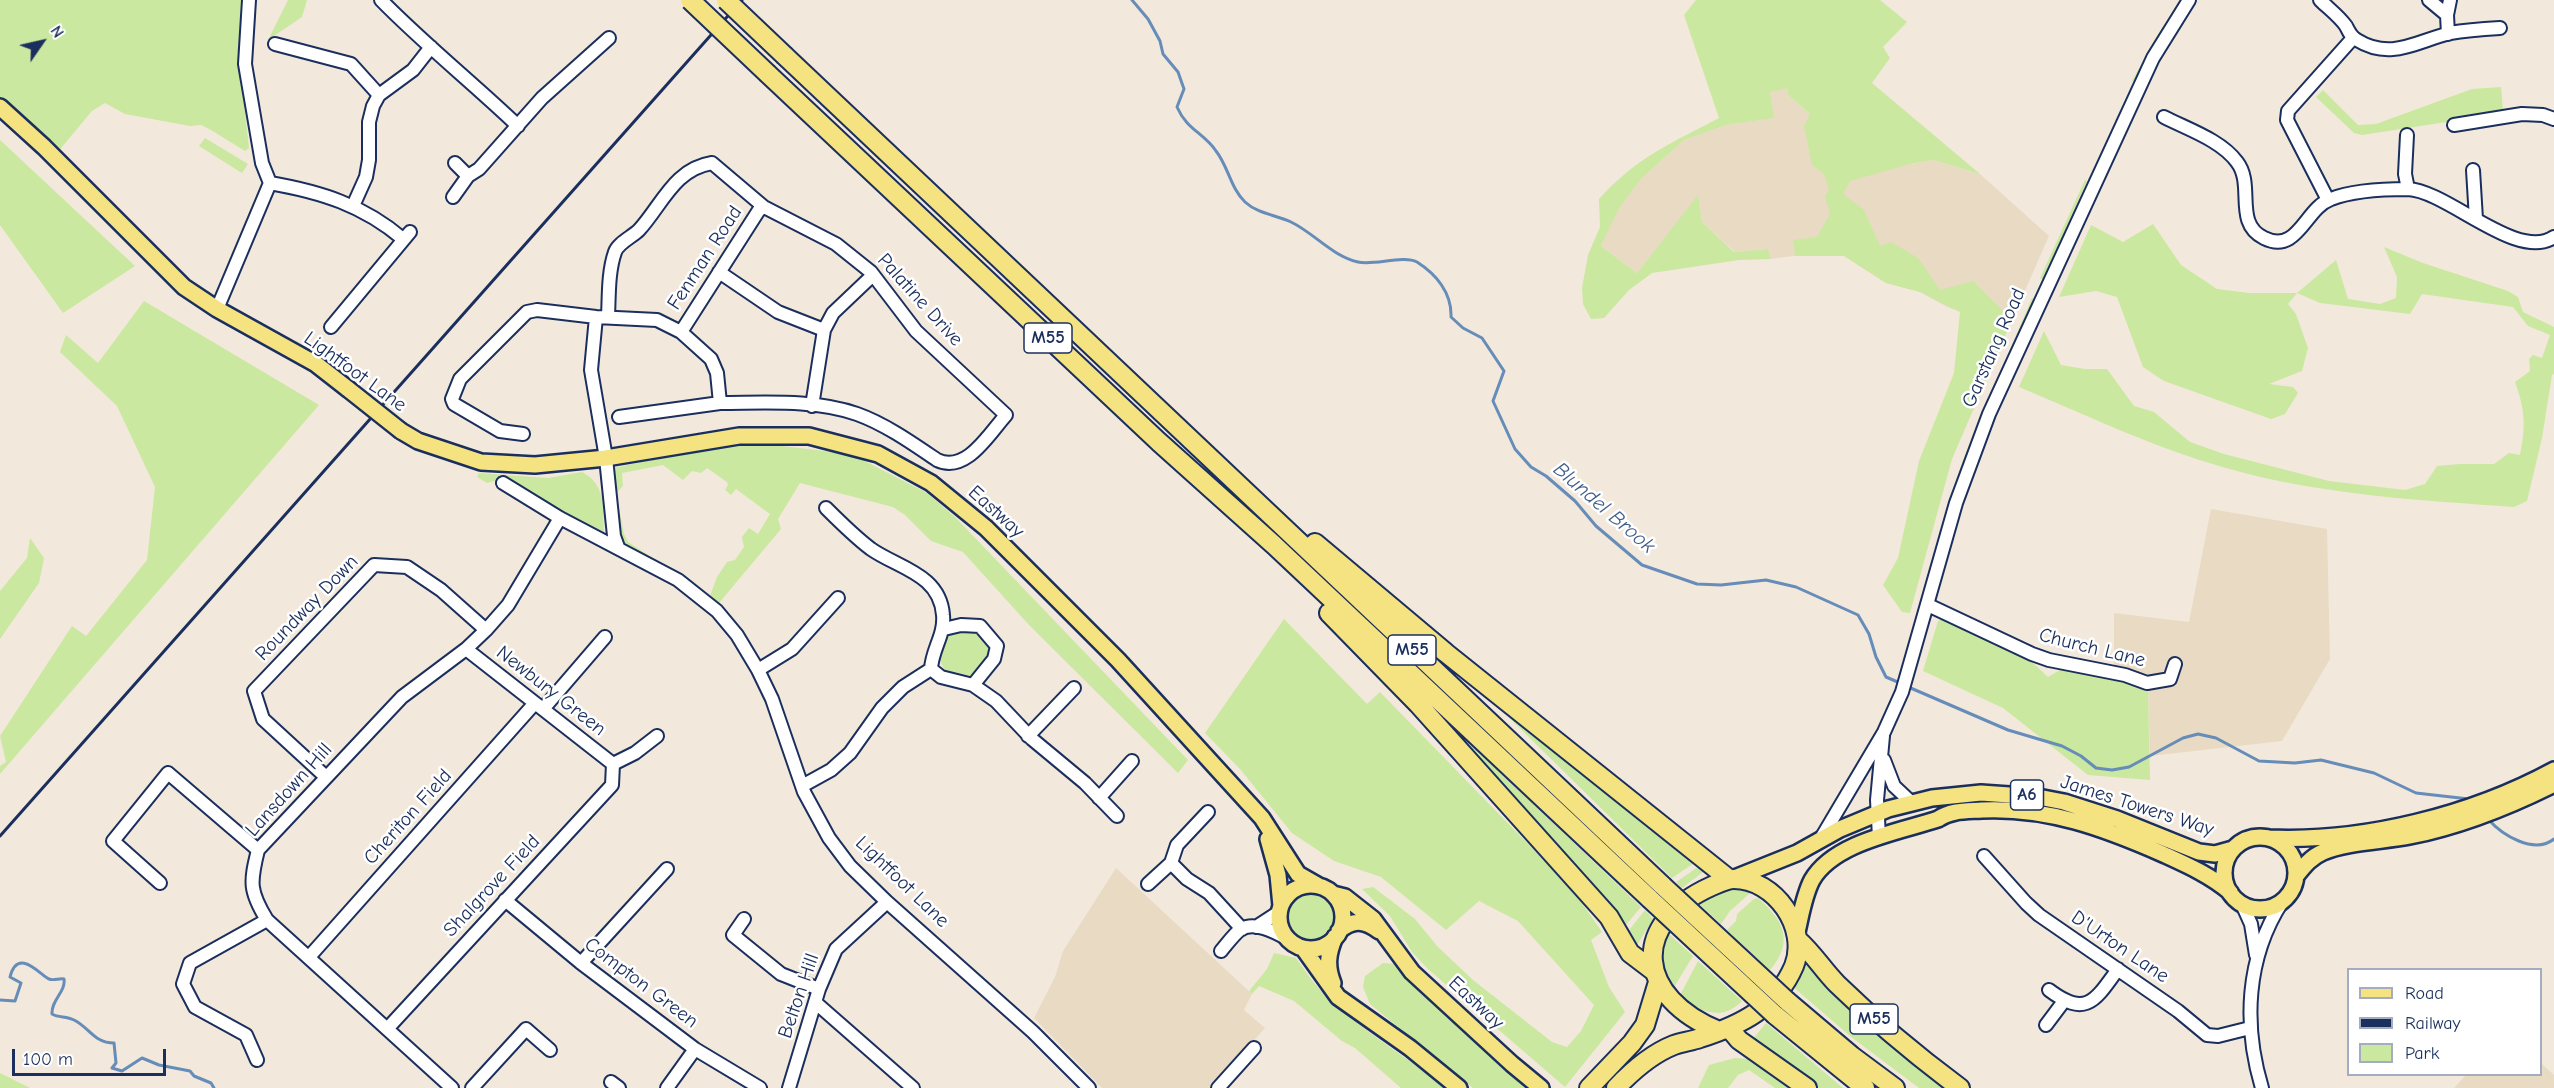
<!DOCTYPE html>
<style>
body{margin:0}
#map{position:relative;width:2554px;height:1088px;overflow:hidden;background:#f2e9dc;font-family:"Comic Neue",sans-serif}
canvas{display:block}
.legend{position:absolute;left:2347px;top:968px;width:195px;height:108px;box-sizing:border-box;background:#fff;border:2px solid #a4acbf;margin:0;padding:8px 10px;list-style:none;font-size:18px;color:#1b2f5e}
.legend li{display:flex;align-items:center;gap:12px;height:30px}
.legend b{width:30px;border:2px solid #a4acbf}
.north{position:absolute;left:12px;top:12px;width:60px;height:60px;-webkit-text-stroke:4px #fff;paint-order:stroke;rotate:56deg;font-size:16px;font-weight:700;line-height:24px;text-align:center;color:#1b2f5e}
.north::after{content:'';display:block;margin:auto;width:21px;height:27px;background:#1b2f5e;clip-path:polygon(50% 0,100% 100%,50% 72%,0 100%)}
.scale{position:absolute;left:12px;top:1049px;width:154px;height:27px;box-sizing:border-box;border:3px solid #1b2f5e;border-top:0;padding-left:8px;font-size:18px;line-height:21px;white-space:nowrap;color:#1b2f5e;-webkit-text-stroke:4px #fff;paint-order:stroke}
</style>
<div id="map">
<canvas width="2554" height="1088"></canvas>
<ul class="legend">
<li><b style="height:8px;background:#f5e382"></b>Road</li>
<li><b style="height:8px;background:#1b2f5e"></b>Railway</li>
<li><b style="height:16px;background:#cae89f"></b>Park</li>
</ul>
<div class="north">N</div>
<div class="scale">100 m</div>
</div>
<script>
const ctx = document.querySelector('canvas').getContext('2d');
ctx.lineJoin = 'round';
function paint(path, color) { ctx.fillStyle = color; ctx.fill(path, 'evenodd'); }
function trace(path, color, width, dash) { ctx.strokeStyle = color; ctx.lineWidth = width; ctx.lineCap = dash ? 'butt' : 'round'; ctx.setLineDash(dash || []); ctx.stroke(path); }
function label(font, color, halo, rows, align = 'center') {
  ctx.font = font + ' "Comic Neue",sans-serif'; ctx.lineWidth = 5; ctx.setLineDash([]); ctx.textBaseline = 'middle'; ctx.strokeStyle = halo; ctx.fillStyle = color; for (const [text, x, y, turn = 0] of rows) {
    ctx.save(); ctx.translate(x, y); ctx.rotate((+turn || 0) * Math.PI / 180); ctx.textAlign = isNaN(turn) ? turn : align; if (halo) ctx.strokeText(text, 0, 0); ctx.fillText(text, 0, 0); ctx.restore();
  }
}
paint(new Path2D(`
 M1788,87V95L1810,114L1911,164L1933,160L1980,174L2049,236L2008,329L1947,307L1920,292L1886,283L1844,256L1809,254L1770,259L1767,249L1735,252L1702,222L1698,196L1637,273L1601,246L1619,206L1641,179L1684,140L1726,125L1773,118L1770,92Z
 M2211,509L2327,529L2330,659L2282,741L2150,756L2148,688L2114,665V613L2189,622Z
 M1116,868L1252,994L1244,1010L1265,1028L1212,1088H1102L1034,1018L1055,977L1063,951Z
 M2541,1063L2554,1075V1088H2454L2466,1075L2540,1074Z`), '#e9dac3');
paint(new Path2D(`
 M0,0H246L239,60L249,148L245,151L211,130L201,125L190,126L125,114L105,103L92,111L56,154L0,101Z
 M288,0H307L302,17L268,40Z
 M1696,0H1880L1907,22L1883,47L1890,58L1872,83L1980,174L1933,160L1910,164L1850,181L1843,194L1864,210L1880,246L1891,242L1918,258L1940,290L1973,281L2012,320L1952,459L1910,613L1902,612L1883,585L1898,558L1919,461L1954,373L1960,312L1920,292L1886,283L1844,256H1795L1793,240L1817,237L1830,214L1825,196L1829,190L1824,174L1812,165L1804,126L1810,114L1788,95V88L1770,92L1774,118L1726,125L1684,140L1641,179L1620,206L1601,246L1637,273L1698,195L1702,222L1734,252L1768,249L1770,259L1739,260L1652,273L1629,290L1604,318L1591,319L1583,304L1582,288L1588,255L1600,227L1599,199C1637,157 1670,144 1719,118L1684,15Z
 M2181,0L2135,82L2132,81L2158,34Z
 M2501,87L2503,110L2495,114L2455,117L2453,121L2362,135L2354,133L2316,97L2323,90L2358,125L2376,124L2472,89Z
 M205,138L248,164L242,173L199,146Z
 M0,140L135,266L63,313L0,225Z
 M2085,180L2087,181L2043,280L2040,278Z
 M2153,224L2181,265L2217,289L2249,293H2297L2336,260L2348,299L2380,304L2396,298L2397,277L2384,247L2423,263L2508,291L2518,297L2523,312L2554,327V374L2552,375L2542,438L2527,501L2514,507C2417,500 2320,495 2226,468C2155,448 2088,416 2019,387L2044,331L2061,365L2085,369H2107L2134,406L2154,412L2190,442L2224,454L2329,481L2405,490L2425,484L2437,466L2460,464H2494L2509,453L2520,455C2526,426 2525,409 2515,382L2530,371L2529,359L2533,355L2542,358L2550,335L2528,326L2513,307L2422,294L2410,314L2320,303L2297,293L2288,304L2296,314L2308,348L2302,371L2269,384L2293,387L2298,393L2285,414L2271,419L2164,381L2143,367L2117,297L2096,291L2059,297L2091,225L2123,242Z
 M2032,298L2035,300L1965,463H1962Z
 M144,301L319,405L0,774V766L6,762L0,736L72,626L86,636L147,560L155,487L117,406L60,352L66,335L98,363Z
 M756,443L851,454L927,493L955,517L1188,760L1178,773L1029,625L963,552L931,541L905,515L893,507L800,483L778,519L781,529L719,603L710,596L717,577L727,562L735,560L744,547L742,537L749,528L758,534L770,514L736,489L731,495L725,490L728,485L727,482L707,468L701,473L692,471L683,480L663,465L622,473L623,486L616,493L624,534L628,542L701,589L625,544L616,522L613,468L692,452Z
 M582,472C606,484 603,509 604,532L501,479L487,483L477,477L479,473L548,478Z
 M30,538L44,558L39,583L0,639V591L27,558Z
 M1945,618L2032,662L2048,677L2065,667L2148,688L2150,780L2088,775L2003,708L1923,671L1938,621Z
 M1284,619L1367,704L1380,692L1572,889L1602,932L1591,940L1609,987L1625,1012L1565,1087L1428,969L1412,952L1390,916L1362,889L1373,887L1415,919L1437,946L1473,980L1552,1042L1567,1047L1581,1031L1594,1005L1518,921L1479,901L1446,930L1381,877L1334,861L1292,833L1240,769L1205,733Z
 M966,631L982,634L991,645L990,656L973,676L945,670C936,657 940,648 947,635Z
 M1407,684L1641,907L1625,926Z
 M1481,690L1697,861L1672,878Z
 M1701,865L1707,869L1682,888L1676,882Z
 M1723,886L1744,888L1749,891V894L1730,911L1721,924L1697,902Z
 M1288 916a23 23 0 1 1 46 0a23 23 0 1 1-46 0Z
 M1758,898C1783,920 1795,941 1770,970L1727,930L1736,921L1737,914L1754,899Z
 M1645,910L1653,919L1634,950L1626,934Z
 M1668,933L1693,956L1671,992L1657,955Z
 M1274,953L1296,958C1304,969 1312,981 1321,991C1357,1029 1405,1054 1444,1088H1401L1355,1048L1342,1041L1294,1001L1259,986L1252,994L1249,991L1267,969Z
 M1809,954L1951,1088H1919L1850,1036L1791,985Z
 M1698,961L1742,1001C1720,1023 1701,1010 1679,997Z
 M1383,963L1395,964L1408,979L1532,1088H1473L1370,1004L1363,987L1365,976Z
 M1766,1023L1843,1088H1818L1753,1039Z
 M1735,1058L1749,1059L1790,1088H1775L1749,1070L1738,1075L1728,1088H1698L1709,1065Z
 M0,1073L30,1088H0Z`), '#cae89f');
trace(new Path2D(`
 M1132,0L1148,19L1160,41L1163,54L1178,72L1184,89L1177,107C1187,130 1204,133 1216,151C1228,166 1231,189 1245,202C1258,214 1276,215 1291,222C1314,233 1332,256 1358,262C1373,266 1403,255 1417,262C1436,274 1452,293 1451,317L1463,328L1482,338L1504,371L1493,401L1515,449L1531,467L1546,476L1575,501L1596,526L1642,565L1697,584L1721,585L1766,580L1796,587L1858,615L1869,634L1876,657L1886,677L1900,683
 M1906,686L2008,730L2062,746L2081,756L2096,768L2112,770L2129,767L2183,738L2198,734L2216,738L2259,761L2295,763L2321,760L2374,773L2416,793L2469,799
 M2488,819C2502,835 2534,855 2554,839
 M0,1000L15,1001L21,983L10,977C18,946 41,976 49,979C54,981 59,978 64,979C66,992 51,1000 52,1014C59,1018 66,1016 74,1020C90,1028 94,1043 114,1043L116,1063L112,1068L122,1071L142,1058L159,1065L190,1071L194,1076L211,1083L214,1088`), '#668cb9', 3);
const minor = new Path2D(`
 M381,0C424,44 473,83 518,126
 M2320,0C2328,8 2339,16 2346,26C2349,32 2351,37 2357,40C2391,61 2417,41 2450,33C2467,30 2483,29 2500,28
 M2429,0L2447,15L2448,34
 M2447,15L2450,0
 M275,44L351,64L379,95
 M2164,117C2187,129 2221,140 2237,162C2255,185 2233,223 2264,238C2298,255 2305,208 2331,199C2351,191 2386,189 2408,189C2448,191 2517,262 2554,237
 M2454,125L2522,114L2543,115L2554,119
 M2407,135L2405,174L2408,189
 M455,163L468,176
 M2473,170L2476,219
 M270,183C321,192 363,205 403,239
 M453,197L468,176L479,169L542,98L609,38
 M2328,200L2287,120L2288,111L2353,38
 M353,206L366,177L369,160V122L373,106L379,95L413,70L431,47
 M719,272L778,312L824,330
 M217,309L270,183L262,163L245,64L249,0
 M596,317L591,370L606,458L614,536L618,547
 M608,317C609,296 608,272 615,252C618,243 632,237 639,230C662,205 674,169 712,163L764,207L836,244L871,272L916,331L1006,415C989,434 966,474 937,460C912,443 885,424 857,414C814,399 765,403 720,403
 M331,327L410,232
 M681,332L759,210L764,207
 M812,406L824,330L833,313L873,275
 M523,434L500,431L454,404L452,399L460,379L527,312L537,310L596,317L657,320L681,332L711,359L717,373L720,403L619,417
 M503,483L560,518L678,580L717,611L737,635L758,670L772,699L804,792L829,838L850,866L887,902L1033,1032L1089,1088
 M826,508C840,522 855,537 871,549C898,568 940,574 943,615C945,635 932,649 931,669L941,677L973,685L996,701L1032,739L1085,783L1117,816
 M1928,605L2032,654L2049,660L2125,675L2147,683L2170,679L2175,664
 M944,629L961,625L980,626L997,646L994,659L973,685
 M466,649L613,764
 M758,670L792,649L838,598
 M543,709L605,637
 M1028,736L1074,688
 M1884,760L1894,786L1911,802
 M613,764L635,753L657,736
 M326,777L263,719L254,691L374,565L407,567L441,590L486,630
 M802,786L831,770L850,753L882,708L903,687L931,669
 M1099,798L1132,761
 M1208,812L1177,845L1171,863L1187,879L1209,893L1242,929
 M1879,837L1877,800L1883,736
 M1820,840L1884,732L1902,692L1956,503L1989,414L2153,58L2189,0
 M1984,856L2026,903L2039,915L2178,1011L2207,1035L2218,1036L2250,1028
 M160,883L113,841L168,773L258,850
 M1148,884L1171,863
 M505,900L581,963L695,1049L760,1088
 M2242,904L2251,924L2256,955
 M744,919L733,935L781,974L819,989
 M1256,927L1279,912
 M1221,951C1227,944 1234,934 1241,929C1255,921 1275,932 1288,939
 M309,957L535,703
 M581,963L667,869
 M2049,990C2086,1018 2095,1001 2118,969
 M816,1003L913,1088
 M2046,1025L2064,1001
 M387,1029L612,785L613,764
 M257,1060L246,1035L195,1007L183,984L190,963L267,920
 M611,1082L619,1088
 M452,1088L267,920C249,891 250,882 258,850L402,697L466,649L486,630L508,605L560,518
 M472,1088L526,1029L550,1050
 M667,1088L695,1049
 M789,1088L819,989L836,949L887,902
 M1218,1088L1254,1048
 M2262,1088C2243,1025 2246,958 2282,902`);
const major = new Path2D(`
 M0,107L44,147L184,287L217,309L316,364L348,389
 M401,431L418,441L481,462L535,465L606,458L739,436H809L878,454L931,483L986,528L1118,660L1262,818L1298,874L1319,886
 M2224 873a36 36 0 1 1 72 0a36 36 0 1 1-72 0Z
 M2269,838C2364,842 2471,815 2554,770
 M1268,839L1278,875L1281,906
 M2296,876C2304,866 2311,857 2323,852C2346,842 2385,841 2410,836C2460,826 2508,807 2554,784
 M1732,879L1797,853L1840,829L1888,809L1932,798L1981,793L2038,797L2064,802L2117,819L2199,852L2215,854L2233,849
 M1279 917a32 32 0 1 1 64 0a32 32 0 1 1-64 0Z
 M1333,894L1345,897L1373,919L1412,972L1512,1064L1541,1088
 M1339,931C1353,919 1364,920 1379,931
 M1797,932C1801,915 1804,895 1812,880C1834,842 1899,832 1938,819C1951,810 1966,811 1982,810C2047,807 2104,828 2163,854C2187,865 2210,875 2230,892
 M1303,948L1338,997L1410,1048L1459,1088
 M1333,983C1326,966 1328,953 1335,937`);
const highway = new Path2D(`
 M785,56L1663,886
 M768,74L1159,442L1274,545L1650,899
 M1315,543L1446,653L1729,879
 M1329,613L1418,704L1609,917L1630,953L1655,972
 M1798,940C1813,953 1823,970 1837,984C1876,1022 1917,1056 1960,1088
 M1787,1001L1852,1056L1895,1088
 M1775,1015L1865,1088
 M1729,1028L1739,1040L1807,1088
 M1589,1088L1632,1043L1645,1025L1658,982
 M1616,1088C1633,1070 1651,1054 1674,1045C1682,1042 1692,1041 1700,1038C1741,1025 1776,1008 1794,966C1809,928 1775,879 1734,879C1727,879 1719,883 1712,886C1627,924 1637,998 1719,1031`);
trace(minor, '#1b2f5e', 16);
trace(major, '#1b2f5e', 20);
trace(highway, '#1b2f5e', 22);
trace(minor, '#fff', 12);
trace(major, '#f5e382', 15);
trace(highway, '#f5e382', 18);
trace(new Path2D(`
 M0,836L742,0`), '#1b2f5e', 3);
const majorBridge = new Path2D(`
 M348,389L401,431`);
const highwayBridge = new Path2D(`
 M690,0L768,74
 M726,0L785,56
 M1663,886L1787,1001
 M1650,899L1775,1015`);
trace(majorBridge, '#1b2f5e', 20, []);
trace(highwayBridge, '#1b2f5e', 22, []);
trace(majorBridge, '#f5e382', 15);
trace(highwayBridge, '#f5e382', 18);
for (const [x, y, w] of [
 [1048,338,48],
 [1412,650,48],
 [2027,795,33],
 [1874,1019,48]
]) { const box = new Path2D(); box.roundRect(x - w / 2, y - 15, w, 30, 4.5); ctx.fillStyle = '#fff'; ctx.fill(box); trace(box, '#1b2f5e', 1.5); }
label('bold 18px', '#1b2f5e', null, [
 ["M55",1048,338],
 ["M55",1412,650],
 ["A6",2027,795],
 ["M55",1874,1019]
]);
label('20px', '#1b2f5e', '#fff', [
 ["Fenman Road",705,258,-57],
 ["Palatine Drive",920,300,48],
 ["Garstang Road",1994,348,-66],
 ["Lightfoot Lane",355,372,36],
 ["Eastway",996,512,42],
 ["Roundway Down",307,608,-46],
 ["Church Lane",2092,648,14],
 ["Newbury Green",551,691,38],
 ["Lansdown Hill",289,790,-48],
 ["James Towers Way",2137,806,18],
 ["Cheriton Field",408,817,-48],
 ["Lightfoot Lane",902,882,44],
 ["Shalgrove Field",492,886,-47],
 ["D'Urton Lane",2120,947,34],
 ["Compton Green",641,983,37],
 ["Belton Hill",799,996,-71],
 ["Eastway",1476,1003,43]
]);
label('italic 21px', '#405e8b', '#fff', [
 ["Blundel Brook",1604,508,41]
]);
</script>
